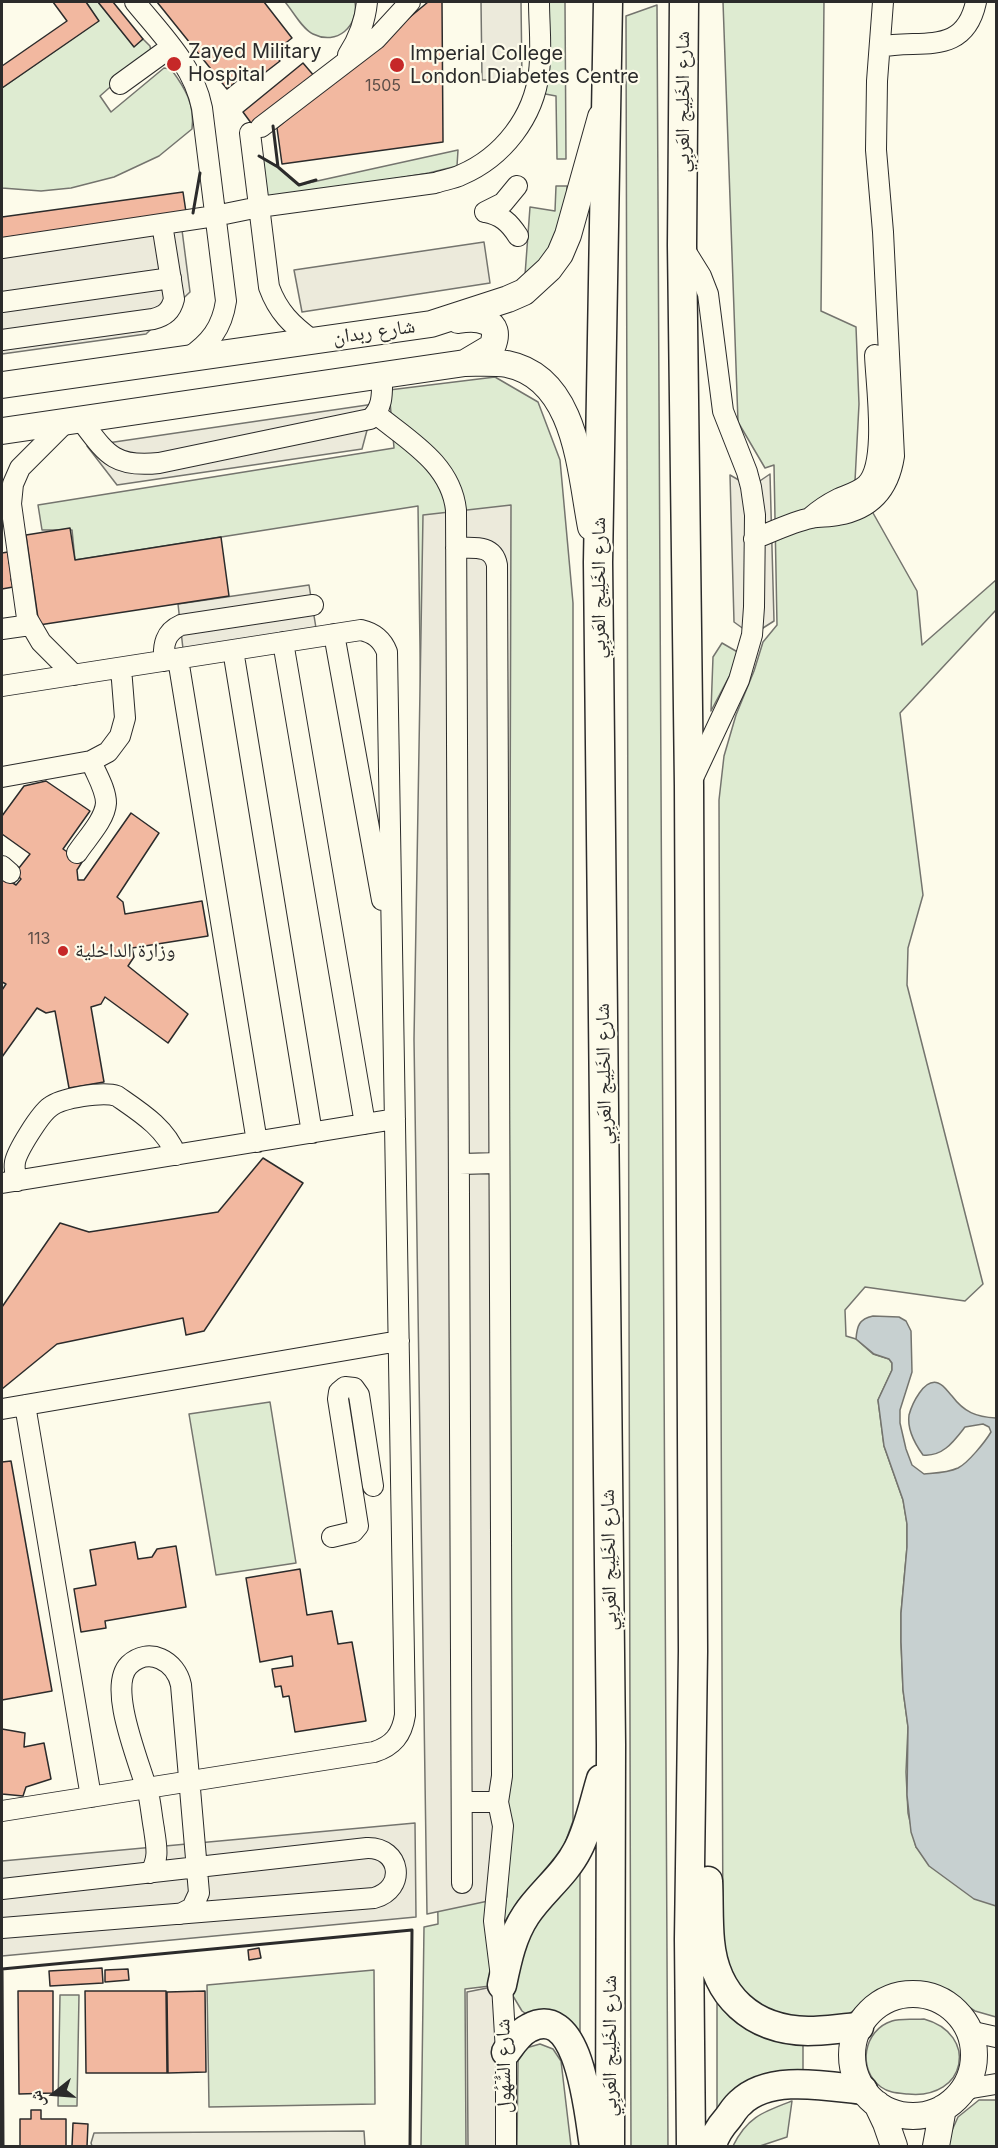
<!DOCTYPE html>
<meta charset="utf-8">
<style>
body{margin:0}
#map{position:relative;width:998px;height:2148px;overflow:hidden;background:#fdfbea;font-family:Inter,"Noto Naskh Arabic",sans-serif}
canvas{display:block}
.frame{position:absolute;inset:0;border:3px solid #2b2b2b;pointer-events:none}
.north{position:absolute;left:24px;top:2064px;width:60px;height:60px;-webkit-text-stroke:4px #fdfbea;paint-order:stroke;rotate:253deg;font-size:16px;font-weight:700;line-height:24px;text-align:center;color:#2b2b2b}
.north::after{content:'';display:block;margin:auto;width:21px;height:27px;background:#2b2b2b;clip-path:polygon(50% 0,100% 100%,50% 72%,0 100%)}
</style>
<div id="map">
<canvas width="998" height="2148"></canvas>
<div class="frame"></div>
<div class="north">ش</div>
</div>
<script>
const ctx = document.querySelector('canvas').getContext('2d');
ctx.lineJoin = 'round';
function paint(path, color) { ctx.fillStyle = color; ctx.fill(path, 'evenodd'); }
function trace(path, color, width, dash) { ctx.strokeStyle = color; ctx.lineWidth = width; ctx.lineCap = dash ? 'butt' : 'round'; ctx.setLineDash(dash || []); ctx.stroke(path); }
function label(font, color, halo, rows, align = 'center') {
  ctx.font = font + ' Inter,"Noto Naskh Arabic",sans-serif'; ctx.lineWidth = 4.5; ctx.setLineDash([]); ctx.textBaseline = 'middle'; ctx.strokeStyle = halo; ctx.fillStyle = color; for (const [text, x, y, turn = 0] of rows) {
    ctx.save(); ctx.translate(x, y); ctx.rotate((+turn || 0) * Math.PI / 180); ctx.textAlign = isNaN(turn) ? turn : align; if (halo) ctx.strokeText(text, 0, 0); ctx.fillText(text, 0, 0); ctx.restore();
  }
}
const green = new Path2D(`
 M86,2H98L134,46L143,39L150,46L151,51L100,96L111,112L164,68L171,69C185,88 195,104 192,129L159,156L114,177L71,188L41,191L2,188V88L98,21Z
 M285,2H355C359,26 337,46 313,34C302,29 293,11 285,2Z
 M547,2H565L566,159H557L556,96L540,93Z
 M723,2H824L821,311L856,327L859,404L855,481L917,591L922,645L996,580V610L900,713L923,895L908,948L907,985L983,1284L965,1301L865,1287L845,1310L846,1336L856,1339L873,1354L889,1359L892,1363V1370L878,1400L884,1446L903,1500L907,1524V1547L901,1613V1642L903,1690L908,1727L906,1772L908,1813L916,1847L996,1899V2017L975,2011L943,1991L923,1985L904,1984L888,1987L847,2015L829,2022L769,2014L733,1984L723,1947L719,800L724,756L736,715L754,671L763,642L777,625L774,465L765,468L738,422Z
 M657,5L668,2146H631L626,16Z
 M458,150L457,166L429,173L266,200L256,154L278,167L299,185Z
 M556,186H567L566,210L553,247L525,275L530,207L555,211Z
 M495,377L538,402L560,460L573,603V1821L561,1854L521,1897L500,1929L490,1986L465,1989L466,2146H421L424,1927L438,1924L418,506L75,560L72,530H42L38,505L394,448L389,390Z
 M722,643L741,654L711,711L713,657Z
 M270,1402L296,1563L216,1575L189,1414Z
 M580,1862V2051L522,2011L513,1996L512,1977L515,1955Z
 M374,1970L375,2104L209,2107L207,1985Z
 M60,1995H79L77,2106H58Z
 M717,2003C745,2035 764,2033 803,2042V2074L717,2111Z
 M924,2019C979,2034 967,2100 908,2094C898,2093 889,2093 881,2087C857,2070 863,2030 892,2021C901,2018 914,2020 924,2019Z
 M540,2044L553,2049L561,2061L571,2146H517L518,2060L526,2048Z
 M979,2100H996V2146H945L958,2117Z
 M792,2101L787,2137L760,2146H733C747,2117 763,2112 792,2101Z`);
paint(green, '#deebd1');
trace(green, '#74746e', 1.5);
const parking = new Path2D(`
 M481,2H521L522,80H482Z
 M182,230L190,292L146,334L2,354V252Z
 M484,242L490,283L302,312L294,270Z
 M374,404L362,449L117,485L87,446Z
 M770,474L774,621L752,635L734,622L730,475L751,487Z
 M511,505L507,1897L427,1914L414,1039L423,515Z
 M309,585L316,628L183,649L178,604Z
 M415,1823L416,1917L2,1956V1861Z
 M502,1985L506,2146H468L467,1992Z
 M364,2131L365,2146H92L91,2143L94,2133Z`);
paint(parking, '#eceadb');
trace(parking, '#74746e', 1.5);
const water = new Path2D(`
 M873,1316L899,1317L906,1321L911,1331L912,1372L900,1410V1423L906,1449L912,1465L924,1474C935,1473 947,1473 958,1468C968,1463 985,1442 991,1432L989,1427L983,1424L965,1427C954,1441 943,1457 923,1455C915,1444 907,1429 909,1415C912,1404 924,1378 938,1383C944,1385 948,1392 952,1396C964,1412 976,1417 996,1418V1906L974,1899L929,1866L916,1847L911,1832L907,1795L908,1727L903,1690L901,1642V1613L907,1547V1524L903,1500L884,1446L878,1400L892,1370V1363L889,1359L874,1354L856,1339C857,1326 859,1319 873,1316Z`);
paint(water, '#c7d0d0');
trace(water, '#74746e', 1.5);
const building = new Path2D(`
 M53,2H86L99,21L2,88V66L67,21Z
 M98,2H113L143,39L134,47Z
 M157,2H264L292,38L273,53L280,61L254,81L248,72L227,89Z
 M428,2H442L443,142L282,164L277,128Z
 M303,63L315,77L254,127L243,112Z
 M183,192L186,212L2,238V217Z
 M70,528L75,560L221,537L229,596L39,625L26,535Z
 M8,552L9,563L17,578L11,579L13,587L2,589V553Z
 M46,781L90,811L63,849L82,862L77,870L78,880H84L131,813L159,833L117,897L123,902L125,914L202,901L208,936L132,948L134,957L128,966L188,1014L168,1043L105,997L101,1004L91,1007L104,1082L69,1088L55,1011L46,1013L37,1008L2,1057V990L6,984L2,982V876L16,885L21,879L15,873L30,854L2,834V816L24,786Z
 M263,1158L303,1183L204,1331L186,1335L183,1318L57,1344L2,1389V1307L60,1223L89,1232L218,1212Z
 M11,1461L52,1691L2,1700V1462Z
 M135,1542L138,1559L152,1557L157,1549L176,1546L186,1607L105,1621L106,1628L81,1632L74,1589L96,1585L90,1550Z
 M300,1569L307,1615L332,1611L338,1644L352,1642L366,1721L295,1732L289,1696L283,1697L281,1686L275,1687L272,1669L293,1666L292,1656L260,1662L246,1578Z
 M2,1729L25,1733L24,1747L44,1743L51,1779L26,1787L23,1796L2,1794Z
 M259,1948L261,1958L249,1960L248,1950Z
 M102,1968L103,1983L50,1986L49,1971Z
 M128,1969L129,1980L105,1982V1970Z
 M18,1991H53V2093L19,2094Z
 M85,1991H166L167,2073H86Z
 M205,1991L206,2072L168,2073L167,1992Z
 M31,2110H41V2119H66V2146H20V2119H31Z
 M73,2123L88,2124L87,2146H72Z`);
paint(building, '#f2b8a0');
trace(building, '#2b2b2b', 1.5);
const minor = new Path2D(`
 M135,2C161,34 194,66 202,108L226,301C222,328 210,343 188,358
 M880,47C919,38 964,58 976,2
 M348,55C359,38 365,22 367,2
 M120,84L171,47
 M261,127L376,39L410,2
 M250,133L269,287C278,312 292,325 312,340
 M485,212C501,215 509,222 518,236
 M485,212L503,203L517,186
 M683,247L701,276L708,294L723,411L747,472L751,487L755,515L754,607L752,635L739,680L693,778
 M2,248L215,216L259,207L435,183C443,180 453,179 461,175C503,157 534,117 539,72C542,49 539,24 539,2
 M2,302L171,278
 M2,340L153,319C165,316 171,311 174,299L162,224
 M376,414C409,441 451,464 456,510L462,1883
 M80,419C106,453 113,468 159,463L370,419C384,408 382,391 382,375
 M67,421L20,468L13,484L11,504L27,618L41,642L74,675
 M811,517C819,510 828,504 838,499C847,495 858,492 866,485C888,464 876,385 875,355
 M754,539C772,532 792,522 811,518C819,516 829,517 838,515C871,509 889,489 894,456L883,232L876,150L877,81L883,2
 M456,548C473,548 493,544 497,565L502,1776L498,1802L503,1826L494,1921L502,1985L506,2052V2146
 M2,629L30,625
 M334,634L382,900
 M283,642L365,1124
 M233,650L312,1133
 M178,659L257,1142
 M164,661C163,645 165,632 181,625L313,605
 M2,686L361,630C374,633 382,639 387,652L405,1715C402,1735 393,1746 374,1752L2,1811
 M2,777L91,761L108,752L120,736L125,718L121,668
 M77,853C86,839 105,820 106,803C106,789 96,774 91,761
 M2,866L10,873
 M459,1164L499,1163
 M17,1181C15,1175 14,1169 15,1162C17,1151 40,1114 50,1107C61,1098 103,1091 117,1096C140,1112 166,1128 176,1155
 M2,1183L395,1119
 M25,1405L91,1797
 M2,1409L399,1341
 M332,1537L353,1532L358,1526L338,1399L339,1392L345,1387L354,1388L359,1395L373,1486
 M462,1802H498
 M150,1873C160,1858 156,1845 154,1829C152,1818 151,1807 149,1797C142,1768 106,1688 129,1665C149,1646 176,1661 181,1685L199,1893L192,1908L180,1914
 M2,1889L367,1848C401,1847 407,1889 374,1898L2,1928
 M969,2031L996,2037
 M962,2092L972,2088L996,2084`);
const major = new Path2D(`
 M458,320C477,317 504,319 492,347L465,363
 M2,385L431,324L508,299L524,292L549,269L560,254L568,235L601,117
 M2,431L465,363C479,363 494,362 507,364C577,378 580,471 591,527
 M852 2055a61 61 0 1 1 122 0a61 61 0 1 1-122 0Z
 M877,2104L886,2123L894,2146
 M936,2146L943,2108`);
const highway = new Path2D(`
 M608,2L598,562L611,1745L610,2146
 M684,2L682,245L689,786L693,1651L689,1939L691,2146
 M708,1881C709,1900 708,1921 710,1941C715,1996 752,2030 808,2031C825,2031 842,2028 859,2027
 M502,1985C507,1961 512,1936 526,1915C541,1892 565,1875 578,1849C589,1828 594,1802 601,1779
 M506,2052C512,2044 519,2033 529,2028C581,2000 589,2119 594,2146
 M712,2146C714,2136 721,2126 728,2118C732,2113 735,2107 740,2103C769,2074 826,2086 863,2090`);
trace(minor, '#2b2b2b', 22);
trace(major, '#2b2b2b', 28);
trace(highway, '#2b2b2b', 31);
trace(minor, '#fdfbea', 20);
trace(major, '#fdfbea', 26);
trace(highway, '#fdfbea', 28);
trace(new Path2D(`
 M273,126L278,167
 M259,156L278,167L299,185L316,180
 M193,213L200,173
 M3,2146L2,1969L412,1930L410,2146`), '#2b2b2b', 3);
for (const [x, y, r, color] of [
 [174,64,8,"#c62828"],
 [397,65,8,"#c62828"],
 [63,951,6,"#c62828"]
]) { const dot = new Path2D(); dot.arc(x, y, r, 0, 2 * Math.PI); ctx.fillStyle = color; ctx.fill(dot); trace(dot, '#fdfbea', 2); }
label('16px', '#5d4e48', null, [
 ["1505",383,86],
 ["113",39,939]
]);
label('20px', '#2b2b2b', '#fdfbea', [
 ["Zayed Military",188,52],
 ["Hospital",188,75],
 ["Imperial College",410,54],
 ["London Diabetes Centre",410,77],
 ["وزارة الداخلية",75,951]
], 'left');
label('20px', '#2b2b2b', '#fdfbea', [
 ["شارع الخَلِيج العَربِي",683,102,-90],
 ["شارع ربدان",374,332,-8],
 ["شارع الخَلِيج العَربِي",599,588,-90],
 ["شارع الخَلِيج العَربِي",604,1074,-91],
 ["شارع الخَلِيج العَربِي",609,1560,-91],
 ["شارع الخَلِيج العَربِي",610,2046,-90],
 ["شارع السُّهُول",504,2066,-91]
]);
</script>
